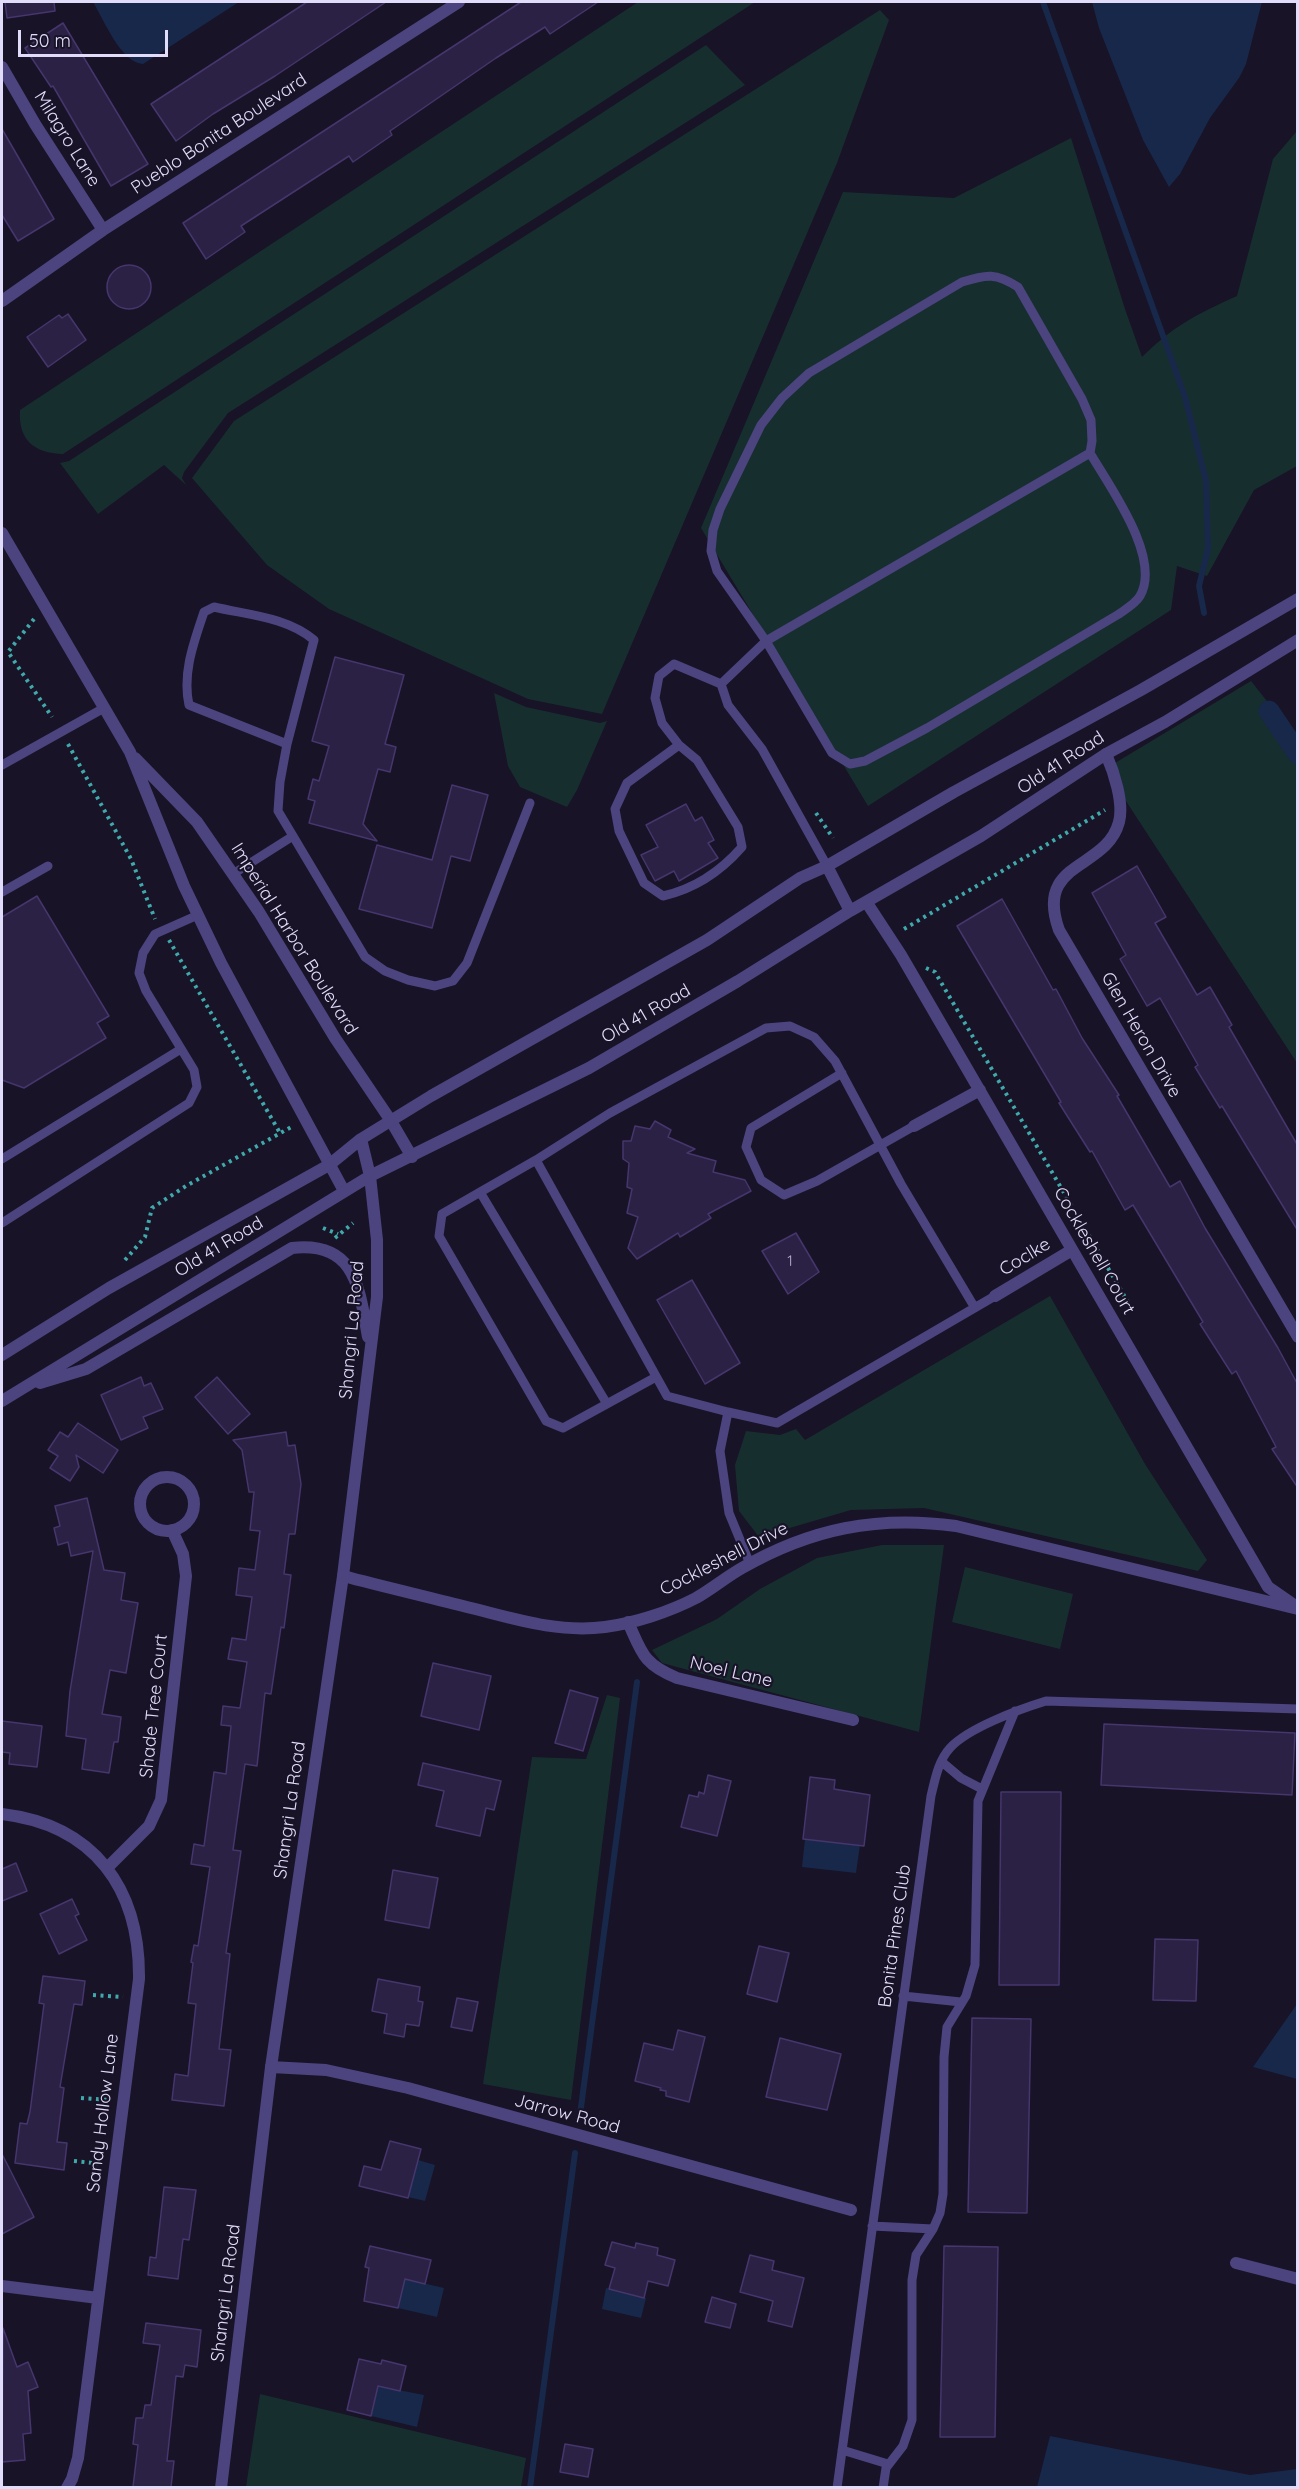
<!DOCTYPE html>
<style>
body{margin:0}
#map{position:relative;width:1299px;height:2489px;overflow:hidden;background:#181326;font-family:Quicksand,sans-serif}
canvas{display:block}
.frame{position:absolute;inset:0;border:3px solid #e2dcfb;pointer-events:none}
.scale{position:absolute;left:18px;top:30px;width:150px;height:27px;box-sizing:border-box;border:3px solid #e2dcfb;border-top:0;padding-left:8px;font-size:18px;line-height:21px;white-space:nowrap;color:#e2dcfb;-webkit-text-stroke:4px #181326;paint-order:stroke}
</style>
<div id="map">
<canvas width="1299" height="2489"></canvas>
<div class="frame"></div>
<div class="scale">50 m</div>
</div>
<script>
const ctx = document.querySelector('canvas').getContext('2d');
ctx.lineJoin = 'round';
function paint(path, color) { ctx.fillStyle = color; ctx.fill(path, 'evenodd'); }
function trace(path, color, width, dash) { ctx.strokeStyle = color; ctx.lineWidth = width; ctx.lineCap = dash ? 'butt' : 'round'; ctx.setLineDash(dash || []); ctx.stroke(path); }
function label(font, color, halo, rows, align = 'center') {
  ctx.font = font + ' Quicksand,sans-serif'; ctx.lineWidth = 4.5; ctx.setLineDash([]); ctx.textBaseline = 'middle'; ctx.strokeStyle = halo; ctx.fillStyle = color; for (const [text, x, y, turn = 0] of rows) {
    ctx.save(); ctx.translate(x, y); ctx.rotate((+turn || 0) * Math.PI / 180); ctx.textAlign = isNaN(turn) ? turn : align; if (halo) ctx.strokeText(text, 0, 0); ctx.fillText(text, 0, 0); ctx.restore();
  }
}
paint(new Path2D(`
 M638,2H755L63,454C34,453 18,440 20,410Z
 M880,10L889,20L837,163L602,714L528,699L329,609L267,565L192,478L234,421Z
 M706,45L745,85L228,413L184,472L182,478L186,485L164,465L98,514L60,463L69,461Z
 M1297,131V466L1254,490L1207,576L1177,566L1171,610L868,806L701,528L843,192L954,198L1071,138L1125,309L1142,357C1173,326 1197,314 1237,296L1273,159Z
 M1251,681L1297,739V1063L1105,769Z
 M494,693L526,707L600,723L607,721L577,790L567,807L520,787L508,766Z
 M1050,1296L1145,1464L1207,1560L1198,1571L924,1508L851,1510L759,1537L739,1511L735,1465L746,1431L780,1435L796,1429L805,1440Z
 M882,1545H944L919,1732L662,1663L652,1650L717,1619L760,1589L817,1558Z
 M965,1567L1073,1594L1060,1649L952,1622Z
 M607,1695L620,1698L571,2100L483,2084L532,1757L586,1759Z
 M260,2394L526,2458L521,2487H246Z`), '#172e2f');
paint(new Path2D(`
 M93,2H239L143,64C121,63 104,20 93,2Z
 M1092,2H1262L1246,64L1239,78L1210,118L1180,174L1169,187L1143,140L1099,28Z
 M805,1839L860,1845L856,1873L802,1867Z
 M1297,2004V2079L1253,2067Z
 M418,2160L435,2165L425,2201L408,2197Z
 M405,2279L444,2288L437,2317L398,2308Z
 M606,2288L646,2298L641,2318L602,2309Z
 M378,2386L424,2395L417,2427L371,2416Z
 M1050,2436L1250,2475L1297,2469V2487H1037Z`), '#17284a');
trace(new Path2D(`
 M1043,2L1185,397L1206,481L1208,549L1199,586L1204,613
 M580,2115L637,1682
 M530,2488L575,2153`), '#17284a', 6);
trace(new Path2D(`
 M1269,711L1298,754`), '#17284a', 21);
const building = new Path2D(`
 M5,2H54L55,11L7,18Z
 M307,2H386L275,76L213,114L176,141L151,104Z
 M521,2H598L550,34L545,27L496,58L390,131L392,135L353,162L349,156L241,226L245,232L206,259L183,223Z
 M63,23L148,164L111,186L53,86L51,87L25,48Z
 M2,129L54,219L18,241L2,215Z
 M107 287a22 22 0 1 1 44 0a22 22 0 1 1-44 0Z
 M68,314L86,340L48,367L27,337L59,315L62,318Z
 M335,657L404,675L385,744L396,747L390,772L378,769L363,824L377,841L309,823L315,801L308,799L313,779L319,781L329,746L312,741Z
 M452,785L488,795L470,861L451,856L432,928L359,909L377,845L432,860Z
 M686,804L695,821L702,817L714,840L708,843L718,858L679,881L674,871L655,881L641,855L658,847L646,825Z
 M1137,866L1166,917L1155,923L1197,995L1210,987L1232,1025L1229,1027L1298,1146V1231L1222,1106L1220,1108L1195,1067L1198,1065L1160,998L1147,1006L1120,959L1126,955L1092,893Z
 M37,896L109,1016L97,1023L106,1038L24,1088L2,1080V917Z
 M1002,899L1053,990L1056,989L1082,1038L1119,1095L1117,1096L1170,1187L1180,1181L1205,1228L1278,1348L1298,1385V1488L1272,1449L1276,1447L1236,1371L1232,1374L1200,1324L1203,1322L1133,1205L1125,1210L1092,1151L1090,1152L1059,1103L1061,1102L957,926Z
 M655,1121L671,1130L668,1137L695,1149L687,1153L716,1161L713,1172L745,1180L751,1191L708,1214L711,1218L680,1237L678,1233L637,1259L628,1248L638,1217L627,1213L632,1189L627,1187L629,1163L623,1159V1141H631L635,1126L650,1129Z
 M796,1233L819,1272L788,1294L762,1251Z
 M692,1280L740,1363L705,1384L657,1300Z
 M141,1377L144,1386L151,1383L163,1409L143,1417L148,1428L121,1440L101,1395Z
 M217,1377L250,1414L228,1434L195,1397Z
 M78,1423L118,1450L103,1473L76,1455L79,1467L70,1481L50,1468L58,1456L48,1450L60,1432L68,1437Z
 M286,1432L288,1446L295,1445L301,1484L295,1534H289L284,1574L291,1575L284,1628L281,1627L271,1694L265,1693L257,1766L245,1764L233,1850L241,1851L226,1953L230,1954L219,2049L231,2050L224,2106L172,2100L175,2074L188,2076L196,2004L188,2003L193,1963L191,1962L194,1945L198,1946L210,1867L191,1864L194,1844L204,1846L214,1772L226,1774L231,1726L221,1725L223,1706L240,1708L247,1662L228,1659L232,1638L246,1640L252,1597L236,1595L239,1568L255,1570L260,1531L250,1530L254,1492H249L242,1450L233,1440Z
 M87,1498L104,1570L125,1573L121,1600L138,1603L126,1673L110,1670L102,1714L121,1717L118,1742H114L109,1773L82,1769L86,1739L66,1736L70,1691L93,1551L71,1556L68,1542L58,1545L54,1528L60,1526L55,1506Z
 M433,1663L491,1676L479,1730L421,1716Z
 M570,1690L598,1698L583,1751L555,1743Z
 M2,1721L42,1726L37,1767L9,1764L10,1753L2,1752Z
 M1104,1724L1295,1733L1292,1795L1101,1785Z
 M423,1763L501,1781L494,1810L486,1808L480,1836L436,1826L444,1791L418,1785Z
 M708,1775L731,1781L717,1836L681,1827L689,1795L698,1797L699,1792L704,1794Z
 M810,1777L835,1780L834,1789L870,1795L864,1846L803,1839Z
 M1001,1792H1061L1059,1985H999Z
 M16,1863L27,1891L2,1901V1869Z
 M393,1870L438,1878L429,1928L385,1920Z
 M72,1899L79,1914L75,1916L87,1940L59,1954L40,1914Z
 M1155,1939L1198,1940L1196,2001L1153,2000Z
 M759,1946L789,1953L777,2002L747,1994Z
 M43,1976L85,1981L82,2005L74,2004L60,2087L64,2088L57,2142L67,2143L64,2170L15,2163L20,2123L27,2124L30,2112L44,2004L39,2003Z
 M378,1979L420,1987L418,2001L423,2002L419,2026L406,2024L404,2037L384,2033L387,2014L372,2011Z
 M457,1998L478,2002L472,2031L451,2027Z
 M972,2018L1031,2019L1027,2213L968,2212Z
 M678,2030L705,2037L689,2102L666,2096V2091L660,2090L661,2088L635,2081L644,2043L673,2050Z
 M780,2038L841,2054L827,2110L766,2097Z
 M390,2141L421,2149L408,2198L359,2186L364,2166L381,2170Z
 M2,2154L34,2217L2,2234Z
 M164,2187L196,2190L189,2240L183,2239L178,2279L148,2275L150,2257L156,2258Z
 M612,2242L635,2248L636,2243L658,2248L657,2255L675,2260L668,2286L648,2281L644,2298L609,2289L615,2268L605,2265Z
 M370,2246L431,2260L425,2284L405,2279L398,2308L364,2301L369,2268L365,2267Z
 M944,2246L998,2247L995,2437H940Z
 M750,2255L774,2261L772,2270L804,2278L792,2327L768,2321L773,2301L740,2292Z
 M712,2297L736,2304L730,2328L705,2322Z
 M146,2323L201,2330L197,2367L185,2365L183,2377L176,2376L167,2461H174L171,2487H133L138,2445L133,2444L136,2418H143L145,2405H151L160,2345L143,2343Z
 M3,2328L17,2367L28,2362L38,2387L28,2391L31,2433L23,2434L25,2460L2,2462Z
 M359,2359L381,2364L382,2360L406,2366L400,2391L378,2386L371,2416L347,2410Z
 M565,2444L593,2449L588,2477L560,2472Z`);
paint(building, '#2b2144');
trace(building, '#45366d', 1.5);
trace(new Path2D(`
 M34,619L8,652L52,717
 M68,744L131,859L155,919
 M816,813L833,838
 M904,929L1105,810
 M169,940L280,1133
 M926,968L935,972L1129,1304
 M323,1228L338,1234
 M335,1238L353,1223
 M125,1260L145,1237L152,1208L186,1186L293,1126
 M93,1995L123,1997
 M81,2098L110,2100
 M74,2161L102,2164`), '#40a9ab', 4, [3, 4.5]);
trace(new Path2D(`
 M721,684L766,641L832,753L850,764L865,761L927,728L1119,614C1126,609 1136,603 1140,596C1162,558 1110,487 1090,453L1092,441L1091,420L1082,399L1018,287C996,273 987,274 962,282L809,373L782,398L761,425L720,509L713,530L711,551L717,571L766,641L1090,453
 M287,744L189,705C182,673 194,642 204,612L214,607C248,615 287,617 314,640L287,744L280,782L278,811L293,836
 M679,745L627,783L615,809L619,831L644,883L663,896C694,889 721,871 742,847L738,827L697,760L679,745L662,723L655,698L659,676L674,664L721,684L728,705L762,749L827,866
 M2,765L104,708
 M233,874L293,836L365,957L385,971L408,980L435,986L453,981L467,963L530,803
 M2,892L48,866
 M842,1073L751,1128L746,1147L761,1180L784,1195L817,1181L914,1126
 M2,1159L181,1049
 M536,1160L442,1214L439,1236L546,1421L563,1428L656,1377
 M480,1192L607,1404
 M2,1223L189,1103L197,1087L194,1070L146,991L139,973L143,953L155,934L198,915
 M728,1412L667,1396L536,1160L610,1113L766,1028L790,1026L814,1037L835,1061L901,1184L975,1308
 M750,1564L729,1513L720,1451L728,1412L777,1423L995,1296
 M942,1762L961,1778L982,1789
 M903,1996L961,2002
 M872,2226L933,2229
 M842,2450L888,2464
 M837,2488L931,1796C935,1780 938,1761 950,1748C968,1728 1020,1709 1046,1701L1298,1709
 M883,2488L886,2468L903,2446L912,2420V2280L916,2255L933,2229L940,2213L943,2194L944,2057L947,2027L966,1996L975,1965L978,1801L1015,1711`), '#4b447f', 9);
trace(new Path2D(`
 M2,67L35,124L103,230
 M2,301L103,230L459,2
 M2,533L130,752L184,886L221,963L344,1191
 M1106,754C1114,772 1124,803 1119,822C1106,871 1034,860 1059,930L1298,1337
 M135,758L197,822L259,912L335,1038L391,1121L412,1157
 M867,903L901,955L1268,1587L1294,1605
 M914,1126L980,1090
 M995,1296L1072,1250
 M140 1504a27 27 0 1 1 54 0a27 27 0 1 1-54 0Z
 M343,1576C385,1587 428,1597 471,1608C515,1619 558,1633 605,1627C635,1623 669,1612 696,1598C712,1589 726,1577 742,1568C810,1529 877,1515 956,1526L1298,1609
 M628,1622C642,1653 643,1664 677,1678L853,1720
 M2,1814C94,1825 140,1888 139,1979L78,2458L72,2479L67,2488
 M107,1868L149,1826L161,1800L186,1576L183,1554L172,1530
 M271,2067L326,2070L408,2088L851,2210
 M1236,2263L1298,2279
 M2,2286L98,2298`), '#4b447f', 12);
trace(new Path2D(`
 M827,866L850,911
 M2,1355L109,1288L329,1165L361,1139L431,1096L707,940L800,878L827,866L954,792L1141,690L1298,599
 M40,1383L86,1369L292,1248C356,1241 359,1288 368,1337
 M2,1401L370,1176L589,1068L738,981L850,911L981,836L1106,754L1165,722L1298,640
 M221,2488L271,2067L343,1576L377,1297V1240L370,1176L361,1139`), '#4b447f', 12);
label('15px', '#b4adcd', null, [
 ["1",790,1261]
]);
label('18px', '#e2dcfb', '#181326', [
 ["Pueblo Bonita Boulevard",219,134,-33],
 ["Milagro Lane",67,139,58],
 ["Old 41 Road",1061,763,-33],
 ["Imperial Harbor Boulevard",294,939,58],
 ["Old 41 Road",646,1014,-30],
 ["Glen Heron Drive",1141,1035,60],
 ["Old 41 Road",219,1247,-31],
 ["Cockleshell Court",1094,1251,60],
 ["Coclke",1025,1257,-31],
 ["Shangri La Road",352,1330,-85],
 ["Cockleshell Drive",724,1559,-27],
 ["Noel Lane",731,1672,13],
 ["Shade Tree Court",154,1706,-84],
 ["Shangri La Road",290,1810,-82],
 ["Bonita Pines Club",895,1936,-82],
 ["Sandy Hollow Lane",103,2113,-83],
 ["Jarrow Road",567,2114,15],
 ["Shangri La Road",226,2293,-83]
]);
</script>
